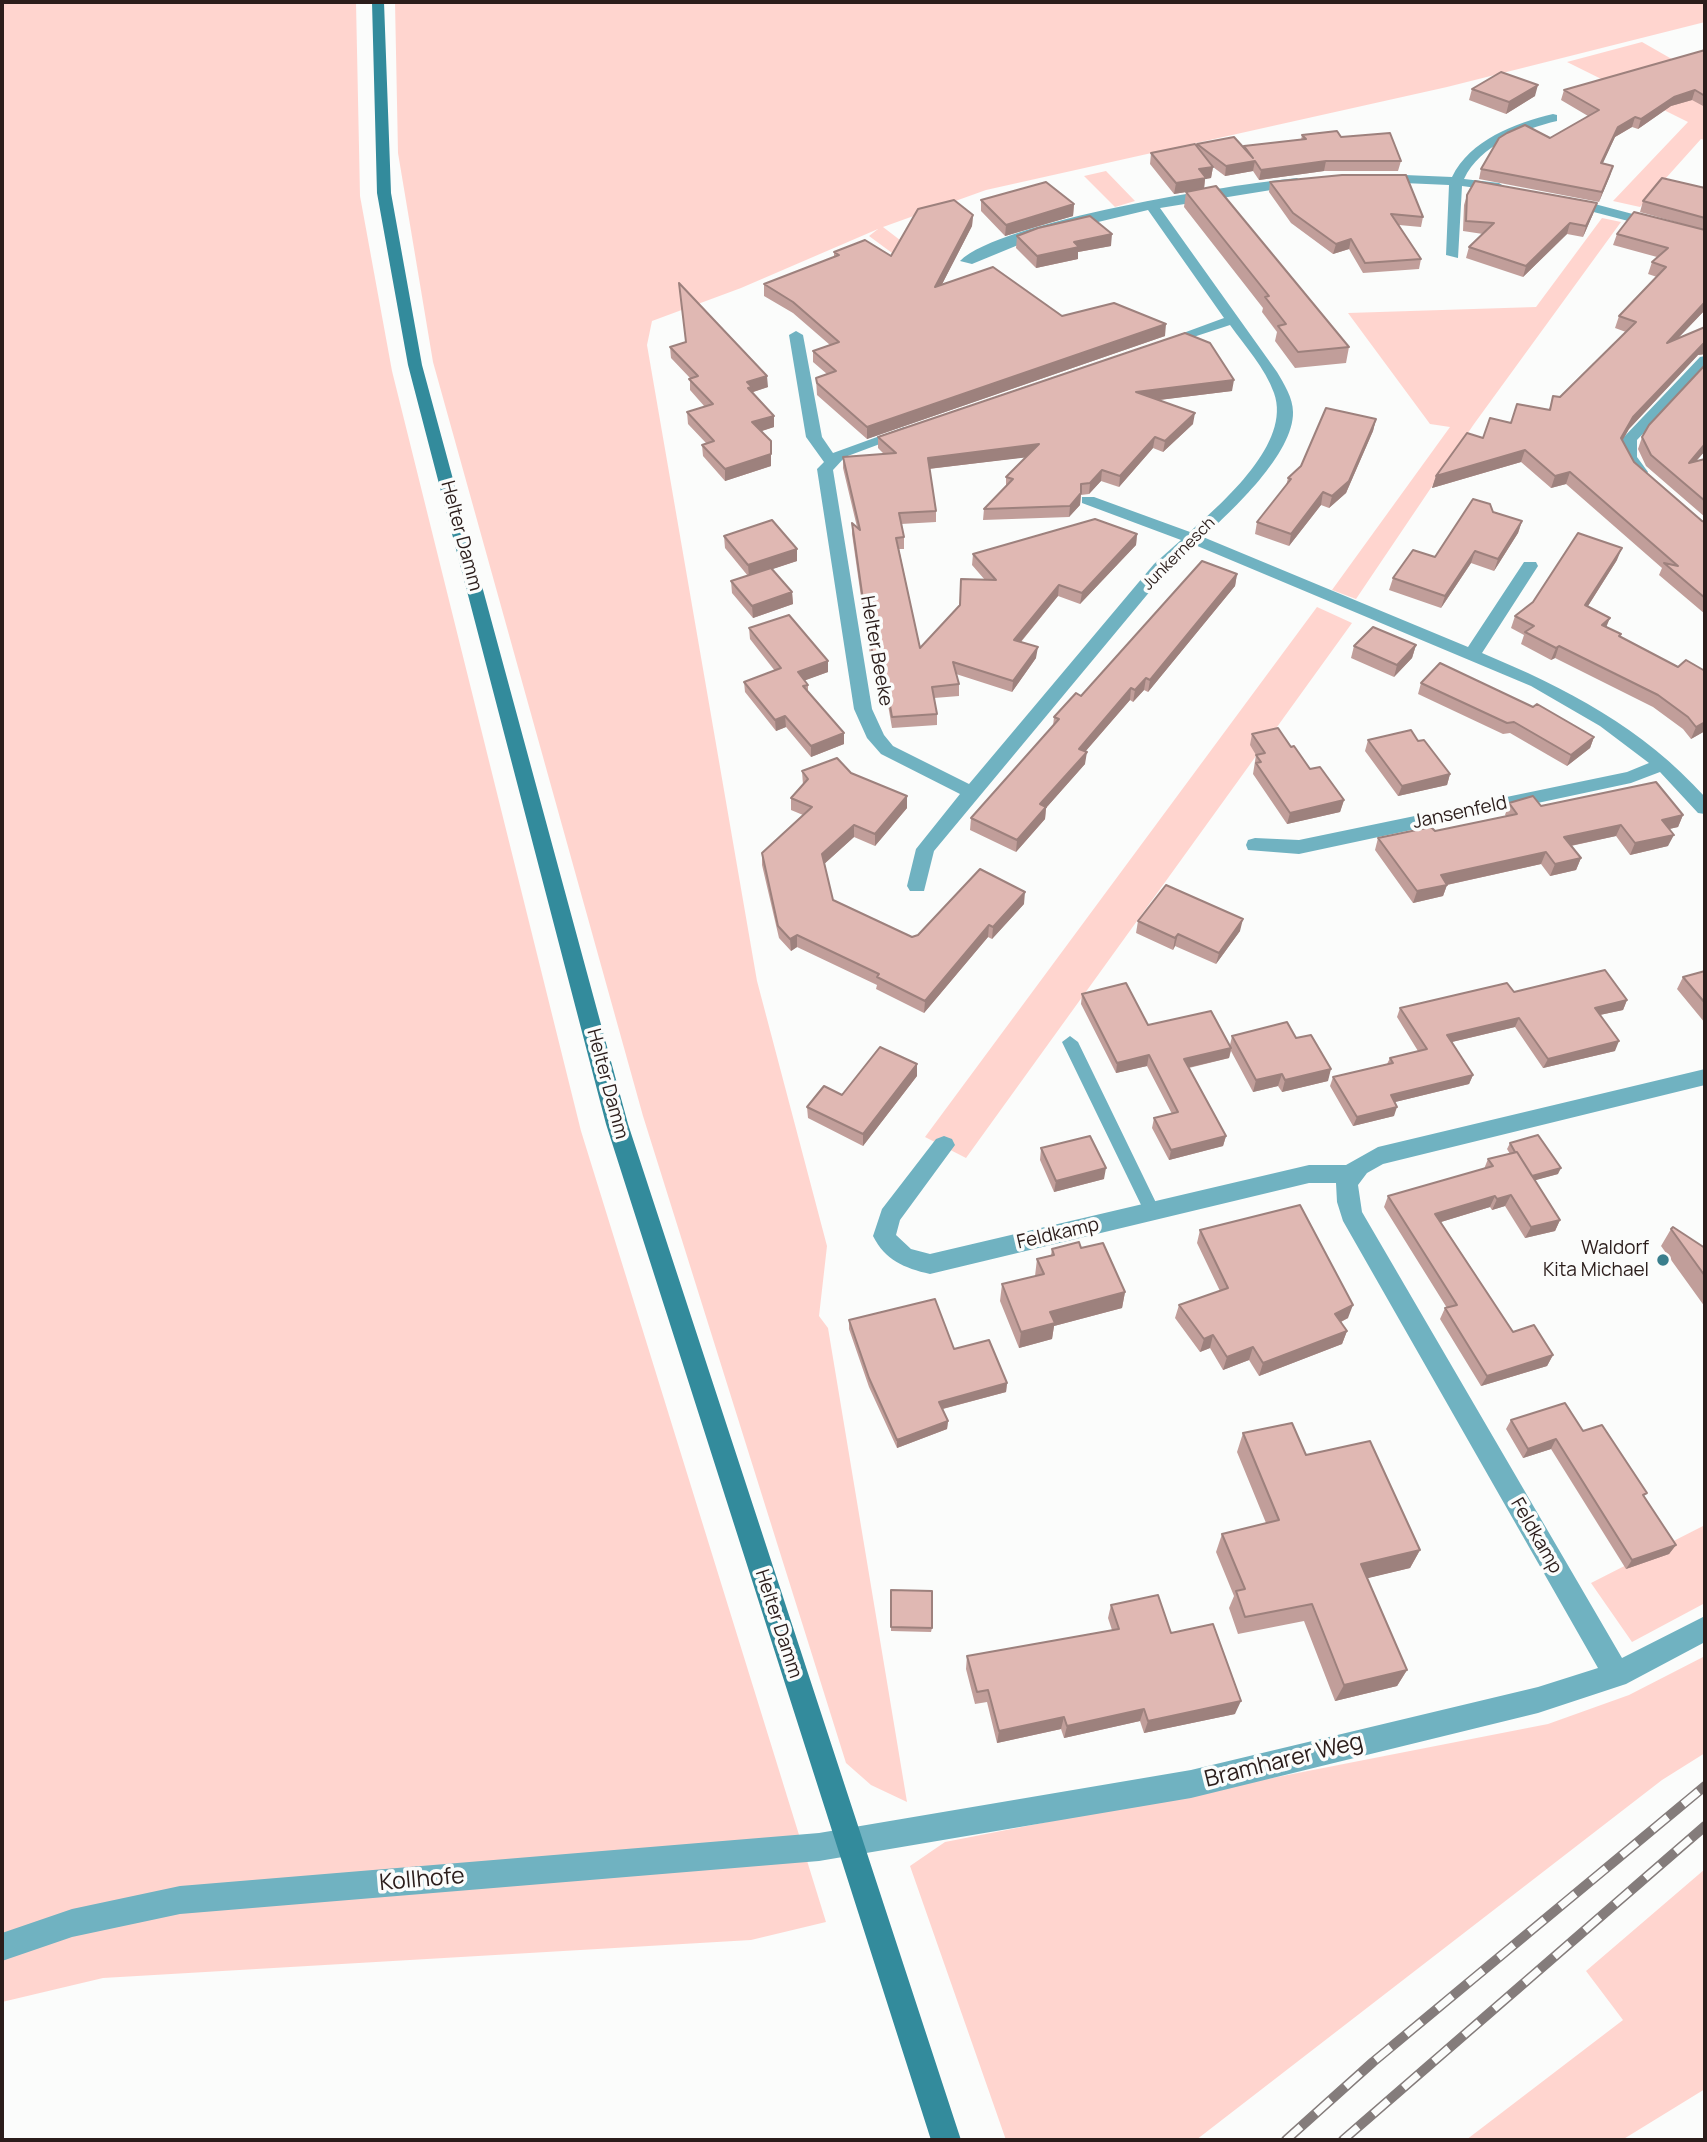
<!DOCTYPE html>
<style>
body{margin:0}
#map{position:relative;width:1707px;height:2142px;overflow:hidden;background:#fbfcfb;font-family:Manrope,sans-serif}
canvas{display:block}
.frame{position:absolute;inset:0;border:4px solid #2b1d1b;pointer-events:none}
</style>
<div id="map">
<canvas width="1707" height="2142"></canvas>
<div class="frame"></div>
</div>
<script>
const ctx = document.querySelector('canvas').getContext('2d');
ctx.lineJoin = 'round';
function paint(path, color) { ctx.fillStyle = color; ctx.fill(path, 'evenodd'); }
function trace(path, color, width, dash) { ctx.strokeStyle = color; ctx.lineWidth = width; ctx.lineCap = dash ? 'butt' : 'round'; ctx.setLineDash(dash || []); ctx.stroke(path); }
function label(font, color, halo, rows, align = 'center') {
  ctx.font = font + ' Manrope,sans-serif'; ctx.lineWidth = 7; ctx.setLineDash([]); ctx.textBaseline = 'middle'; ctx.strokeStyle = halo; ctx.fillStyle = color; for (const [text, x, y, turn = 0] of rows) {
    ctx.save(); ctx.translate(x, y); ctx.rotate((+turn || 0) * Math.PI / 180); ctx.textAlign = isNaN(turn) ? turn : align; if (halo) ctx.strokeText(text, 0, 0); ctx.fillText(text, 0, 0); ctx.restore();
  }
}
paint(new Path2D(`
 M2,2H356L360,196L392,371L581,1131L826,1922L751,1940L103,1978L2,2002Z
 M395,2H1705V22L1447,87L986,190L883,227L930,263L922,275L869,236L878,229L741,288L652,321L647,345L757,981L827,1246L819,1316L828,1328L907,1802L871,1785L846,1763L643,1116L433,362L398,153Z
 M1642,42L1705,78V140L1701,139L1640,207L1613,201L1688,122L1567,62Z
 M1106,171L1135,201L1115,207L1084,176Z
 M1602,218L1621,222L1474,424L1356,599L1332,590L1450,427L1430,424L1348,313L1536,307Z
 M1317,607L1352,623L966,1158L925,1137Z
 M1705,1525V1603L1632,1642L1591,1583Z
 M1705,1656V1753L1662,1780L1196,2140H1006L910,1866L945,1842L1548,1724L1629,1695Z
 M1705,1869V2089L1622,2140H1466L1623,2020L1586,1971Z`), '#ffd5cf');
paint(new Path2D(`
 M1070,1036L1078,1042L1160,1211L1158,1216L1152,1218L1146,1216L1144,1211L1062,1042Z`), '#70b2c1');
paint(new Path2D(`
 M1553,114L1557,115V121C1523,129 1480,145 1464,179L1499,183L1505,187L1499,191L1462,186L1458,258L1446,255L1449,185L1381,182L1375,178L1381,174L1452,177C1470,140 1515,123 1553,114Z
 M1297,178L1303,182L1302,185L1160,208L1277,372C1284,384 1293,398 1293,412C1294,453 1232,511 1203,537L1468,647L1524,562H1536L1538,566L1482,653C1566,688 1643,728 1705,797V814L1698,813L1660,772L1631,783L1299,854L1248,850L1246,845L1248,840L1255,838L1299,840L1627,772L1649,763L1600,726L1531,686L1195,545L1166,572L934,851L924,891H910L907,886L916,849L960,794L881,754L867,738L854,709L817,469L824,462L806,437L789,335L796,331L803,335L822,437L833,453L899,429L904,427L912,432L845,457L833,470L872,709L884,735L893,746L969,784L1154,564L1181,540L1082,503V497H1094L1190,532C1223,502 1292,443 1274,393C1265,368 1245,346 1230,325L1163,347L1156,343L1224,318L1148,210L1040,236L972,264L960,261C1000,221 1234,184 1297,178Z
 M1568,197L1705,233V241L1563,204L1561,201Z
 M1705,356V368L1637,440V457L1648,472L1646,475H1634L1622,457V439L1700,357Z
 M1705,1069V1085L1383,1164L1367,1173L1358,1185L1362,1212L1622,1658L1705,1616V1642L1626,1684L1538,1713L1191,1798L819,1861L180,1914L72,1937L2,1961V1933L72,1909L180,1886L819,1833L1191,1770L1538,1687L1598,1668L1343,1221L1337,1202L1336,1183H1309L930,1274C904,1268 885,1260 873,1236L882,1209L936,1139L944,1136L952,1139L955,1145L900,1220L896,1235L911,1249L930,1254L1309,1165H1346L1378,1147Z`), '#70b2c1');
paint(new Path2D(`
 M372,2H384L391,193L422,365L628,1124L961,2140H931L606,1124L408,365L377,193Z`), '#338b9c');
const rail = new Path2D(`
 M1286,2140L1373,2062L1705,1786
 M1343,2140L1705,1826`);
trace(rail, '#847c7b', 10);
trace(rail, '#fbfcfb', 7, [20]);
paint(new Path2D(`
 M1705,50V107L1692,100L1671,106L1638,129L1632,127L1615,137L1602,164L1613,166L1599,202L1479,179L1481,169L1550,138L1588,116L1561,100L1564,90Z
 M1472,89L1535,96L1506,114L1469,100Z
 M1302,135L1341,137L1401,161L1398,171H1324L1259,180L1253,171L1225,176L1213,167L1211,178L1205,179L1204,188L1349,347L1346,363L1295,368L1275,341L1277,332L1262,312L1263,308L1184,207L1186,192L1174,194L1150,164L1151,153L1197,145L1244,148V146L1301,140Z
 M1270,182L1423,217L1421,227L1399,225L1421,259L1419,269L1363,273L1349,249L1333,254L1291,223L1269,192Z
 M1705,188V310L1678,338L1705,327V354L1698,355L1629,429L1622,441L1634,462L1702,521L1705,522V614L1659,575L1662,568L1566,484L1551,488L1521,462L1432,488L1436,476L1483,438L1511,423L1549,410L1553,396L1560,397L1626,332L1615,328L1619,316L1657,277L1648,274L1652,262L1657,257L1613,245L1617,234L1704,230L1640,212L1643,201Z
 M1467,195L1597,203L1593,214L1583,237L1567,234L1523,277L1466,258L1469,247L1483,234L1463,231L1464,205Z
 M981,200L1074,204L1073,216L1005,236L981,211Z
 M973,215L972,226L942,284L1062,316L1165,336L867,439L817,395L816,378L827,374L813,362V351L830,345L793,313L764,296V284L834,257V252L891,256Z
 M1017,236L1111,246L1078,252V259L1036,268L1016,248Z
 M679,283L768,387L753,392L774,416V427L761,431L771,466L725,481L703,456L702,445L706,443L688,424L687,412L705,407L690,390V378L671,358L670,347L686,342Z
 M1185,333L1232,391L1158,400L1193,424L1163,452L1153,448L1119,487L1101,481L1089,494L1081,495L1080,505L1069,517L983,520L984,509L1006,487V477L1026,457L929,469L936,511V522L901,524L904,537V549H899L920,648L985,580L972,565L973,554L1137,534L1136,545L1080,604L1058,596L1021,642L1036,658L1012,692L956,674L959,684V696L934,698L937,714V725L892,728L882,670L873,671L866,632L852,534V523L857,527L843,468V457L884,454L878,448V437Z
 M1705,365V451L1696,461L1705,459V517L1646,466L1638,449L1642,437Z
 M1376,419L1373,431L1346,493L1329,508L1321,505L1289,546L1255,534L1257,522L1286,486L1288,478Z
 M1493,512L1522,521L1518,533L1494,571L1471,563L1441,608L1389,590L1393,578L1435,557Z
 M724,536L797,561L772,569L792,592L793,604L753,618L732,593L731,581L748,576L725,548Z
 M1617,560L1588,606L1606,627L1621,634L1620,637L1678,667L1705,731L1691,739L1683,729L1653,707L1555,658L1551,660L1521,644L1524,635L1511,628L1515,616Z
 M1237,574L1235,586L1148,692L1144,690L1133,702L1130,700L1085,752V764L1046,808L1045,819L1016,852L970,830L971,818L1053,726L1054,717Z
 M749,628L828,672L805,680L808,685V692L844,733V744L811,757L786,727L776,731L745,692L744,682L775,671L750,639Z
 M1416,645L1412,658L1394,677L1351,658L1354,646Z
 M1421,683L1594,737L1590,748L1567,766L1510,733L1503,734L1418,694Z
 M1252,734L1291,747L1310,769L1344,800L1340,812L1287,824L1253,774L1256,755L1250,745Z
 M1368,740L1418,741L1450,774L1447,785L1398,796L1365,751Z
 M802,771L851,773L907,808L875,846L854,837L824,864L833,900L912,937L1024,904L992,939L988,937L924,1013L876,989L877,985L797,947L791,951L779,938L762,865V853L803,815L791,810V798L803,785Z
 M1509,803L1541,806L1683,815L1678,827L1669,829L1668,846L1630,855L1616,836L1571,846L1581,858L1576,870L1550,876L1541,864L1447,885L1443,896L1413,903L1375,850L1378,838L1435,831L1506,816L1505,815Z
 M1138,921L1240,931L1216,964L1175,946L1173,950L1136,933Z
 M1705,971V1023L1677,989L1683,977Z
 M1514,992L1627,1000L1623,1010L1600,1015L1615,1051L1543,1068L1515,1027L1452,1042L1473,1075L1469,1084L1395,1102L1394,1116L1353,1126L1330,1086L1333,1077L1387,1064L1390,1058L1418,1051L1397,1017L1400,1008Z
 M1082,994L1148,1025L1230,1045L1232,1036L1296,1038L1328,1081L1282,1092L1278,1086L1253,1092L1231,1051L1229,1058L1189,1068L1226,1136L1223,1146L1169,1160L1152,1128L1154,1118L1172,1114L1147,1066L1116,1073L1081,1004Z
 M917,1076L863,1146L808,1118L807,1107L842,1095Z
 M1510,1143L1558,1174L1535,1180L1560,1220L1555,1231L1525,1238L1505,1206L1492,1210L1490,1207L1441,1222L1513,1332L1553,1355L1547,1366L1481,1386L1440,1319L1445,1308H1447L1384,1207L1388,1196L1484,1169L1488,1159L1510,1154L1507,1149Z
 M1041,1148L1104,1179L1054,1192L1040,1160Z
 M1671,1229L1705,1248V1307L1661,1246Z
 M1200,1230L1348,1318L1341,1322L1347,1331L1342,1344L1259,1376L1249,1360L1223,1370L1210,1348L1200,1352L1175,1318L1179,1305L1220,1291L1197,1243Z
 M1081,1248L1125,1292L1122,1308L1054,1326L1052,1339L1019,1348L1000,1301L1002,1284L1035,1276L1037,1259L1051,1255L1052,1249Z
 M849,1320L954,1349L1007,1383L1006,1392L943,1409L948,1421L947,1429L897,1448L869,1387L849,1329Z
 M1511,1420L1583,1431L1644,1497L1676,1545L1669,1554L1626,1569L1551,1449L1523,1458L1506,1429Z
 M1243,1433L1306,1455L1420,1550L1410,1568L1367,1578L1407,1670L1397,1686L1335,1701L1304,1621L1238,1634L1229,1608L1234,1596L1216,1552L1222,1534L1266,1523L1237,1452Z
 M891,1590L932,1628L931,1632L891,1631Z
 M1111,1605L1171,1633L1235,1714L1144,1733L1140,1721L1064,1738L1061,1729L997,1743L987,1702L975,1704L966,1669L967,1656L1112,1630L1108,1618Z`), '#c19e9a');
paint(new Path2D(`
 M1538,85L1535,96L1506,114L1509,102Z
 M1695,90L1692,100L1671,106L1638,129L1641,119L1674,97Z
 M1635,117L1632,127L1615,137L1598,174L1601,163L1618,127Z
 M1255,161L1253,171L1225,176L1226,166Z
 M1326,161L1324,171L1259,180L1261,170Z
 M1613,166L1610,176L1599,202L1602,192Z
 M1213,167L1211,178L1205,179L1204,189L1174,194L1176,183L1199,169Z
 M1597,203L1593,214L1583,237L1586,226Z
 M1074,204L1073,216L1005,236L1006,225Z
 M973,215L972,226L935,298V287Z
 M1570,223L1567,234L1523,277L1526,266Z
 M1112,234L1111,246L1078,252V259L1036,268L1037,256L1074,242Z
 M1351,239L1349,249L1333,254L1336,244Z
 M1705,302V310L1663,354L1667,343Z
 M1166,324L1165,336L867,439V427Z
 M1705,343V354L1698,355L1629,429L1617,450L1621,438L1633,417L1703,344Z
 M767,376L768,387L753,392V399L749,400L747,382Z
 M1234,380L1232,391L1135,403L1136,392Z
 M1195,413L1193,424L1163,452L1165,441Z
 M774,416V427L753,434L752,422Z
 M1376,419L1373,431L1346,493L1329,508L1332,496Z
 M1155,437L1153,448L1119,487L1120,476Z
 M771,441V466L725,481V469Z
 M1039,444L1038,456L927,469L928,458Z
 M1705,444V451L1684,475L1689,463Z
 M1525,450L1521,462L1432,488L1436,476Z
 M1102,470L1101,481L1089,494L1090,483Z
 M1570,472L1566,484L1551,488L1555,476Z
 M1323,492L1321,505L1289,546L1291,534Z
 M1081,493L1080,505L1069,517L1070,506Z
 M1522,521L1518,533L1494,571L1498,559Z
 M1137,534L1136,545L1080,604L1082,593Z
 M1622,548L1617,560L1581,617L1585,605Z
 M797,549V561L749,577L748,565Z
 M1475,551L1471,563L1441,608L1445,596Z
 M1237,574L1235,586L1148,692L1150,680Z
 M1059,585L1058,596L1013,651L1014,640Z
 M792,592L793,604L753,618L752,606Z
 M1610,618L1605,630L1602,625Z
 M1416,645L1412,658L1394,677L1397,665Z
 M1559,646L1555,658L1551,660L1556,648Z
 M1038,647L1036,658L1012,692L1013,681Z
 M828,661V672L798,683V672Z
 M1146,678L1144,690L1133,702L1135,690Z
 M1131,688L1130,700L1077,761L1079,749Z
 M785,716L786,727L776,731L775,720Z
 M1705,722V731L1691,739L1696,727Z
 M844,733V744L811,757V746Z
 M1594,737L1590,748L1567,766L1571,755Z
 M1087,752L1085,764L1046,808L1045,819L1016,852L1017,840L1040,804Z
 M1450,774L1447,785L1398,796L1402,786Z
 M907,796V808L875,846V834Z
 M1344,800L1340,812L1287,824L1290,813Z
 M1683,815L1678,827L1656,832L1662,820Z
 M854,825V837L822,866V854Z
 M1621,825L1616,836L1560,848L1564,837Z
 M1674,835L1668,846L1630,855L1635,843Z
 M1546,852L1541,864L1437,887L1441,875Z
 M1581,858L1576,870L1550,876L1555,864Z
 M1447,885L1443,896L1413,903L1417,891Z
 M1025,892L1024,904L992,939L993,927Z
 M1243,919L1240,931L1216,964L1219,953Z
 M989,925L988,937L924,1013L925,1001Z
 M1178,934L1175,946L1173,950L1175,938Z
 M797,935V947L791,951L790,939Z
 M1627,1000L1623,1010L1590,1017L1595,1008Z
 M1519,1018L1515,1027L1443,1044L1447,1035Z
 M1619,1041L1615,1051L1543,1068L1548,1059Z
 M1231,1048L1229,1058L1182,1069L1184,1059Z
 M1149,1055L1147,1066L1116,1073L1117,1063Z
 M917,1064V1076L863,1146V1134Z
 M1331,1069L1328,1081L1282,1092L1285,1080Z
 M1282,1074L1278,1086L1253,1092L1256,1080Z
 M1473,1075L1469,1084L1387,1104L1391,1095Z
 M1397,1107L1394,1116L1353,1126L1357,1117Z
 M1226,1136L1223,1146L1169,1160L1171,1150Z
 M1106,1168L1104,1179L1054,1192L1056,1181Z
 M1561,1168L1558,1174L1529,1182L1532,1176Z
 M1511,1195L1505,1206L1492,1210L1497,1199Z
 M1495,1196L1490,1207L1431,1225L1435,1214Z
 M1560,1220L1555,1231L1525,1238L1531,1227Z
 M1125,1292L1122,1308L1054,1326L1052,1339L1019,1348L1021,1332L1050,1312Z
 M1353,1305L1348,1318L1330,1327L1335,1314Z
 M1347,1331L1342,1344L1259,1376L1263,1363Z
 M1213,1335L1210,1348L1200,1352L1204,1339Z
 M1253,1347L1249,1360L1223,1370L1227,1357Z
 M1553,1355L1547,1366L1481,1386L1487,1376Z
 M1007,1383L1006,1392L938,1410L939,1402Z
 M948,1421L947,1429L897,1448V1440Z
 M1556,1439L1551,1449L1523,1458L1528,1449Z
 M1676,1545L1669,1554L1626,1569L1632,1560Z
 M1420,1550L1410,1568L1352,1582L1361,1564Z
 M1407,1670L1397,1686L1335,1701L1344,1685Z
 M1241,1701L1235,1714L1144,1733L1148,1721Z
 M1144,1709L1140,1721L1064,1738L1067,1726Z
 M1064,1717L1061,1729L997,1743L999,1731Z`), '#9d817d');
const building = new Path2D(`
 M1705,50V96L1695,90L1674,97L1641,119L1635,117L1618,127L1601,163L1613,166L1602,192L1481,169L1499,138L1507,133L1525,125L1550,138L1599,110L1564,90Z
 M1501,72L1538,85L1509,102L1472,89Z
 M1337,131L1341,137L1390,133L1401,161H1326L1261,170L1255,161L1226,166L1197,144L1234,137L1253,158L1244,146L1306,139L1302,135Z
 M1195,144L1213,167L1199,169L1206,178L1176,183L1151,153Z
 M1342,175H1406L1423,217L1391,214L1421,259L1365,263L1351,239L1336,244L1293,213L1270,182Z
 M1662,178L1705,188V218L1643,201Z
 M1475,181L1597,203L1586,226L1570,223L1526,266L1469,247L1494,223L1466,221L1467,195Z
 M1046,182L1074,204L1006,225L981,200Z
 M1216,186L1349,347L1298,352L1278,326L1286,324L1265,297L1269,296L1186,192Z
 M954,200L973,215L935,287L993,267L1062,316L1114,303L1166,324L867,427L817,383L816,378L836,371L813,351L839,342L793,302L764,284L839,255L834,252L865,240L891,256L918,209Z
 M1634,212L1705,230V302L1667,343L1705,327V343L1703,344L1633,417L1621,438L1634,462L1702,521L1705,522V598L1664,563L1678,566L1570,472L1555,476L1525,450L1436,476L1467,433L1483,438L1490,418L1511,423L1517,404L1550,410L1553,396L1560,397L1636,322L1619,316L1666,267L1652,262L1668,248L1617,234Z
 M1090,216L1112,234L1074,242L1079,247L1037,256L1017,236L1038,228Z
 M679,283L767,376L747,382L752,387L748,388L774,416L752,422L771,441V454L725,469L702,445L714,441L687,412L713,404L689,379L698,376L670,347L686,342Z
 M1185,333L1210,343L1234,380L1136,392L1195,413L1165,441L1155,437L1120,476L1102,470L1090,483L1081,484V493L1070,506L984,509L1013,479L1006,477L1039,444L928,458L936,511L899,513L904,537L896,538L920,648L960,605L961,579L996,580L973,554L1095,519L1137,534L1082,593L1059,585L1014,640L1038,647L1013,681L953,662L959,684L932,687L937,714L892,717L882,659L874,660L866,621L852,523L860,530L843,457L896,453L878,437Z
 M1705,365V444L1689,463L1705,459V501L1651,455L1642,437L1649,425Z
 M1326,408L1376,419L1349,481L1332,496L1323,492L1291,534L1257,522L1291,479L1288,478L1301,466Z
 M1473,499L1490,504L1493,512L1522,521L1498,559L1475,551L1445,596L1393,578L1413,550L1435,557Z
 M772,520L797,549L748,565L724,536Z
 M1578,533L1622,548L1585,605L1610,618L1602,625L1621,634L1619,636L1678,667L1686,660L1705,671V722L1696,727L1688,717L1658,695L1559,646L1556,648L1525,632L1534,626L1515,616L1533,602Z
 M1202,561L1237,574L1150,680L1146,678L1135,690L1131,688L1079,749L1087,752L1040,804L1046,807L1017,840L971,818L1059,719L1054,717L1076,693L1081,696Z
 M771,568L792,592L752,606L731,581Z
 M789,615L828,661L798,672L808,685L803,686L844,733L811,746L785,716L775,720L744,682L781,668L749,628Z
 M1373,627L1416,645L1397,665L1354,646Z
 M1440,663L1533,707L1537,704L1594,737L1571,755L1514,722L1507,723L1421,683Z
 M1278,728L1291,747L1294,746L1310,769L1320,767L1344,800L1290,813L1256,763L1261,762L1256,755L1265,753L1252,734Z
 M1411,730L1418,741L1424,740L1450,774L1402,786L1368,740Z
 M837,758L851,773L907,796L875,834L854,825L822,854L833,900L912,937L918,935L980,869L1025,892L993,927L989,925L925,1001L877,977L879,974L797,935L790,939L778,926L762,853L812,807L791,798L808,779L802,771Z
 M1656,782L1683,815L1662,820L1674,835L1635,843L1621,825L1564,837L1581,858L1555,864L1546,852L1441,875L1447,885L1417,891L1378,838L1431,827L1435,831L1517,814L1509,803L1533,796L1541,806Z
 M1166,885L1243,919L1219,953L1178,934L1175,938L1138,921Z
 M1605,970L1627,1000L1595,1008L1619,1041L1548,1059L1519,1018L1447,1035L1473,1075L1391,1095L1397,1107L1357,1117L1333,1077L1393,1063L1390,1058L1427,1049L1400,1008L1507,983L1514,992Z
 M1705,971V1003L1683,977Z
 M1126,983L1148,1025L1211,1011L1231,1048L1184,1059L1226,1136L1171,1150L1154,1118L1178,1112L1149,1055L1117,1063L1082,994Z
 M1287,1022L1296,1038L1311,1035L1331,1069L1285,1080L1282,1074L1256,1080L1232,1036Z
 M880,1047L917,1064L863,1134L807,1107L824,1086L842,1095Z
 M1538,1135L1561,1168L1532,1176L1517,1152H1515L1510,1143Z
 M1090,1136L1106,1168L1056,1181L1041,1148Z
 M1517,1152L1560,1220L1531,1227L1511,1195L1497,1199L1495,1196L1435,1214L1513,1332L1534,1325L1553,1355L1487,1376L1445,1308L1457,1305L1388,1196L1493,1166L1488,1159Z
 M1300,1205L1353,1305L1335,1314L1347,1331L1263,1363L1253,1347L1227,1357L1213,1335L1204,1339L1179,1305L1228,1288L1200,1230Z
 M1673,1227L1705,1248V1276L1671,1229Z
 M1079,1242L1081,1248L1103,1243L1125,1292L1050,1312L1055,1323L1021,1332L1002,1284L1044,1274L1037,1259L1054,1255L1052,1249Z
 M935,1299L954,1349L989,1340L1007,1383L939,1402L948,1421L897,1440L869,1378L849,1320Z
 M1565,1403L1583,1431L1602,1425L1647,1493L1643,1495L1676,1545L1632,1560L1556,1439L1528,1449L1511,1420Z
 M1292,1423L1306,1455L1370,1441L1420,1550L1361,1564L1407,1670L1344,1685L1312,1604L1245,1617L1236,1591L1245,1589L1222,1534L1279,1520L1243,1433Z
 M891,1590L932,1591V1628L891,1627Z
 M1158,1595L1171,1633L1213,1624L1241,1701L1148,1721L1144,1709L1067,1726L1064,1717L999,1731L988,1690L977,1692L967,1656L1119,1629L1111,1605Z`);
paint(building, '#e0b8b3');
trace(building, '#9d817d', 2);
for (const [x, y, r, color] of [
 [1663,1260,7,"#397e8c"]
]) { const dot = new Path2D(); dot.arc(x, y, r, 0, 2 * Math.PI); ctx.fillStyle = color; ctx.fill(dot); trace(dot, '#fbfcfb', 2.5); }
label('16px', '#2b1d1b', '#fbfcfb', [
 ["Junkernesch",1179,554,-45]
]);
label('19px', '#2b1d1b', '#fbfcfb', [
 ["Helter Damm",461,536,75],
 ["Helter Beeke",876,651,80],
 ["Jansenfeld",1460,813,-12],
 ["Helter Damm",607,1084,75],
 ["Feldkamp",1058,1234,-13],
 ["Feldkamp",1536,1536,60],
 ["Helter Damm",778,1624,72]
]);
label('19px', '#2b1d1b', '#fbfcfb', [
 ["Waldorf",1649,1249],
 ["Kita Michael",1649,1271]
], 'right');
label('23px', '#2b1d1b', '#fbfcfb', [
 ["Bramharer Weg",1284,1761,-14],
 ["Kollhofe",422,1880,-5]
]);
</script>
